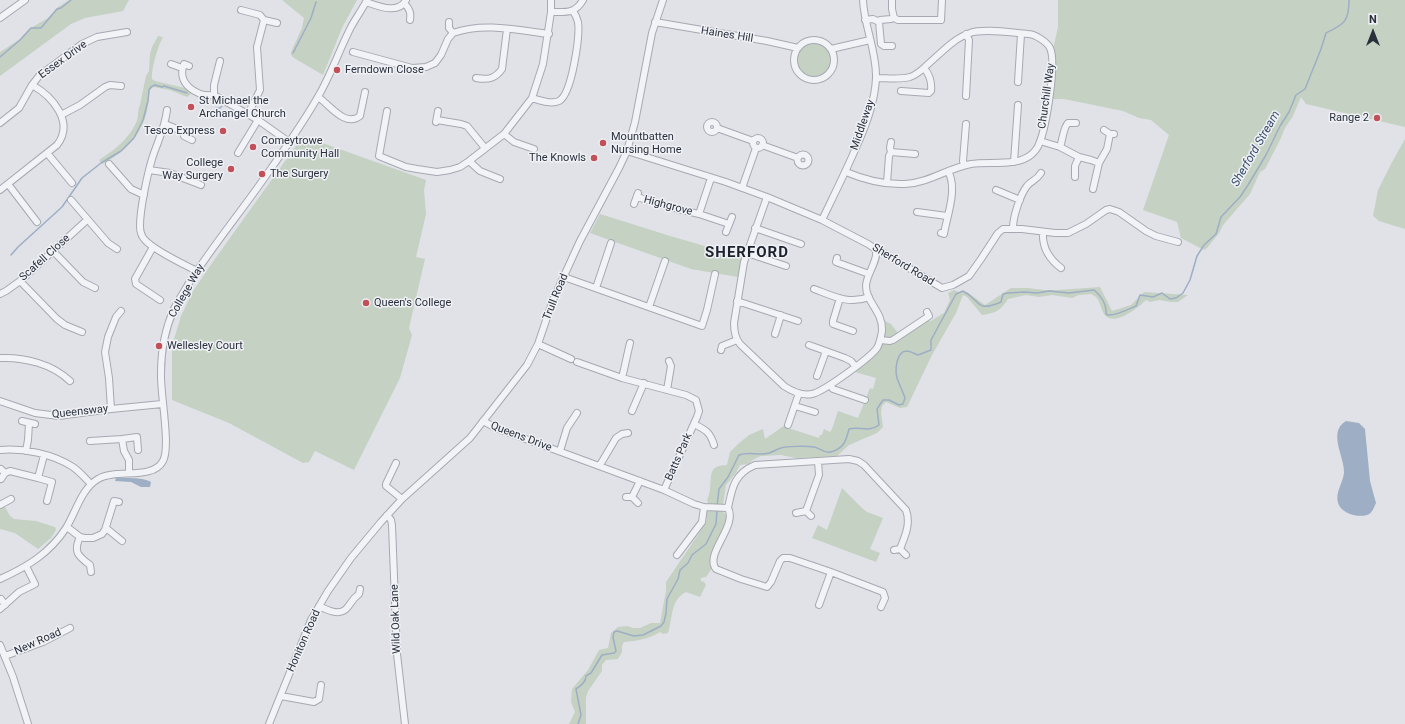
<!DOCTYPE html>
<style>
body{margin:0}
#map{position:relative;width:1405px;height:724px;overflow:hidden;background:#e0e2e8;font-family:Roboto,sans-serif}
canvas{display:block}
.north{position:absolute;left:1353px;top:12px;width:40px;height:40px;-webkit-text-stroke:3px #eff1f5;paint-order:stroke;rotate:0deg;font-size:11px;font-weight:700;line-height:16px;text-align:center;color:#2a303d}
.north::after{content:'';display:block;margin:auto;width:14px;height:18px;background:#2a303d;clip-path:polygon(50% 0,100% 100%,50% 72%,0 100%)}
</style>
<div id="map">
<canvas width="1405" height="724"></canvas>
<div class="north">N</div>
</div>
<script>
const ctx = document.querySelector('canvas').getContext('2d');
ctx.lineJoin = 'round';
function paint(path, color) { ctx.fillStyle = color; ctx.fill(path, 'evenodd'); }
function trace(path, color, width, dash) { ctx.strokeStyle = color; ctx.lineWidth = width; ctx.lineCap = dash ? 'butt' : 'round'; ctx.setLineDash(dash || []); ctx.stroke(path); }
function label(font, color, halo, rows, align = 'center') {
  ctx.font = font + ' Roboto,sans-serif'; ctx.lineWidth = 3; ctx.setLineDash([]); ctx.textBaseline = 'middle'; ctx.strokeStyle = halo; ctx.fillStyle = color; for (const [text, x, y, turn = 0] of rows) {
    ctx.save(); ctx.translate(x, y); ctx.rotate((+turn || 0) * Math.PI / 180); ctx.textAlign = isNaN(turn) ? turn : align; if (halo) ctx.strokeText(text, 0, 0); ctx.fillText(text, 0, 0); ctx.restore();
  }
}
paint(new Path2D(`
 M69,0H129L123,11L85,18L71,24L0,76V52L20,39L29,29L48,18L58,7Z
 M282,0H357L342,28L323,75L294,58L291,55V52L302,28L304,18Z
 M1058,0H1405V127L1306,104L1301,97L1293,116L1285,128L1280,140L1265,169L1260,172L1250,194L1223,225L1219,233L1207,248L1204,250L1181,238L1177,222L1143,210L1169,135L1151,120L1139,118L1123,111L1064,99H1052L1055,59L1054,45L1058,27Z
 M158,36L163,37C158,46 151,69 152,79L155,81L185,88L189,90L191,94L187,97L170,90L153,87L150,90C148,101 148,113 143,123C136,141 119,156 102,164L99,160C114,150 128,140 136,123C139,117 137,111 140,105L146,76L149,71L150,54L152,47Z
 M796 59a18 18 0 1 1 36 0a18 18 0 1 1-36 0Z
 M303,136L426,180L424,190L426,214L416,257L425,259L409,328L412,335L400,378L354,470L315,451L309,462L303,463L229,423L172,400V346L181,316L193,291L212,263Z
 M1405,139V229L1379,221L1373,216L1378,190L1391,164Z
 M600,214L667,235L718,250H737L744,247L738,277L691,269L590,233Z
 M1100,287L1112,311L1131,305L1144,292L1188,295L1178,302H1171L1159,300L1150,302L1146,300C1138,308 1113,328 1104,314C1101,309 1100,302 1096,297L1091,294L1079,295L1072,298L1052,295L1039,297L1026,295L1008,299C1000,311 996,313 982,315L967,297L963,295L956,313L932,355L907,407L900,408L886,402L882,406L881,413L883,427L877,433L849,445L837,456L796,458L781,455L761,456L754,459L748,464L740,465L736,473L726,485L722,511L727,515V519L712,556L711,562L712,568L706,577L701,578V581L704,582L706,585L700,597L686,592C670,600 673,618 668,633L663,634L660,632C648,639 638,641 624,642L622,646V652L618,659L606,660L602,665V671L588,691L586,698V724H569L575,712L571,702L572,689L588,670L599,650L608,648L611,633L618,627L627,626L633,628H640L651,623H660L666,591V582L706,523L708,502L707,501C708,497 710,493 710,489C712,474 708,466 727,465L730,452L738,444L749,435L763,429L765,439L785,425V427L819,438L820,435H822L824,429L830,432L832,429L838,411L858,418L870,388L873,389L876,378L855,372C865,363 878,356 882,343L894,342L924,323L927,320L931,321L944,313L950,300L948,293L954,290L958,292H967L985,305L1011,288H1028L1044,290H1058Z
 M885,321L891,324L898,333V334L893,338L887,339L885,337Z
 M842,488L862,508L867,512L883,518L870,549L880,553L876,562L812,538L818,525L827,530Z
 M3,506L5,507L10,516L14,519L36,521L55,527L56,530L51,538L38,549L15,533L0,529V507Z`), '#c5d1c2');
paint(new Path2D(`
 M1346,421L1359,423L1365,429L1370,481L1376,503C1374,507 1372,514 1367,515C1357,518 1341,513 1338,503C1335,492 1343,483 1344,473C1345,457 1327,432 1346,421Z
 M116,478C125,478 144,477 151,482L150,487H141L131,482L115,481Z`), '#9eaec4');
trace(new Path2D(`
 M293,53L311,18L316,2
 M0,57L20,40L31,28H41L57,9L61,8L71,0
 M216,108H220L222,106
 M11,255L18,247L62,207L82,178L101,163L121,151L134,138L143,120L148,101L149,90L151,87L155,85L162,87L164,86L187,93
 M717,506L719,489L728,477L739,455C749,451 759,456 769,453C773,452 777,449 781,448C786,446 808,446 814,447C820,448 825,454 831,452C844,448 846,441 849,429C860,426 868,433 879,425L877,409L883,400H889L899,405L903,404L905,398C903,392 899,384 897,378C895,370 896,351 907,351C910,351 915,354 918,355L931,350V340L956,294L963,291C982,301 975,313 1001,302L1003,294L1008,293L1025,292L1037,293L1049,291L1069,293L1094,290C1101,296 1107,305 1106,314L1108,315C1115,316 1129,309 1136,306L1140,295L1153,297L1162,293L1170,299L1176,298L1183,293L1190,280L1197,256L1204,245L1216,234L1221,217L1240,197L1248,185L1266,155L1280,126L1289,112L1296,95L1305,89L1321,49L1326,33C1344,24 1349,22 1349,0
 M578,724L581,715L576,689C581,686 586,682 586,676L591,673L602,655L614,653L616,651L613,637L614,632L617,631L634,636L643,635L661,626L664,622L666,613L667,599L678,579L680,570L688,563L692,555L706,544L716,524L717,510`), '#9eaec4', 1.5);
const minor = new Path2D(`
 M892,0V9L894,18
 M366,2C378,6 398,15 406,0
 M404,3C410,9 411,13 410,20
 M241,10L260,15L264,20L277,23
 M551,12C566,12 575,14 583,0
 M0,18L25,0
 M865,20L873,19L879,22L880,20L891,19L894,18L898,20H941L942,0
 M449,22V28L453,33C484,22 517,30 549,34
 M655,22L767,41L798,48
 M879,22L881,44L884,46H892
 M794 60a20 20 0 1 1 40 0a20 20 0 1 1-40 0Z
 M831,49L870,40
 M353,52L412,68L426,67L435,63L441,55L448,39L453,33
 M171,64L182,68
 M189,66L184,64C176,83 196,97 214,95
 M476,78C488,80 495,79 502,69L507,29
 M1018,82L1021,34
 M901,91L929,93L931,91C932,82 930,75 924,68
 M214,95L258,120L289,142
 M214,95V85L220,61
 M966,96L969,40L966,34
 M318,97C329,104 345,128 360,116L365,92
 M532,98C539,100 551,105 559,101C572,94 580,36 578,22C577,18 575,14 573,11
 M167,110C165,128 157,143 152,159C147,176 140,209 140,226C140,231 141,236 145,240C155,251 183,264 197,271
 M387,111L379,156L406,167L417,169L437,172L450,170L460,167L469,161L504,134L532,98L543,64L551,12V0
 M248,114L260,90L257,47L264,20
 M61,115L80,105L105,87L110,85L121,86
 M437,120L461,124L467,126L485,148
 M707 127a5 5 0 1 1 10 0a5 5 0 1 1-10 0Z
 M436,122L438,111
 M0,123L19,108L32,85L39,76L82,44L97,37L127,32
 M165,124L184,132V136L192,140
 M717,128L753,141
 M1104,130L1110,134H1114
 M504,134L514,142L534,149
 M753 143a5 5 0 1 1 10 0a5 5 0 1 1-10 0Z
 M1040,141L1060,147L1079,157L1091,160L1099,163L1107,149L1110,134
 M891,142L890,148L891,152
 M762,145L798,158
 M1060,147C1063,139 1063,128 1068,123H1076
 M627,151L726,182L767,197L822,220L868,244L874,248L876,251L882,252L942,288L953,285L969,276L981,259L998,233L1003,229H1022L1055,233H1068L1086,224L1106,210L1110,209L1119,212L1146,231L1156,236L1178,242
 M47,153L72,183
 M238,153L258,120
 M797.5 160a5.5 5.5 0 1 1 11 0a5.5 5.5 0 1 1-11 0Z
 M469,161L480,171L500,179
 M1014,162L1018,105
 M109,164L131,189L144,195
 M964,165L963,161L966,124
 M149,170L170,173L201,185
 M846,172C865,180 884,185 905,184C929,183 948,168 971,164C989,161 1018,167 1032,154C1035,151 1038,148 1039,144C1046,128 1057,63 1050,48C1047,42 1035,34 1028,34C1013,33 984,28 970,33C954,38 940,54 927,65C922,70 916,75 910,77C899,80 887,78 876,78
 M1075,177V166L1079,157
 M887,183L889,156L891,152L915,154
 M8,184L37,222
 M742,188L756,148
 M1093,189L1099,163
 M0,190L57,145C75,122 52,96 32,85
 M996,190L1020,200
 M637,197C658,203 678,210 699,214L711,178
 M767,197L744,262L734,323C734,331 735,338 740,344L784,386C793,392 802,396 812,394C823,392 870,358 877,348C880,343 881,337 882,331C883,311 866,303 866,286C866,275 878,261 876,251
 M71,200L108,243L117,249
 M634,204L638,193
 M917,212L947,216
 M699,214L729,224
 M822,220C834,195 847,169 858,143C867,123 875,101 876,78C877,52 864,26 863,0
 M755,228L801,244
 M1013,228C1013,217 1020,195 1027,186C1032,180 1036,181 1041,173
 M726,232L732,217
 M1043,232C1042,247 1049,259 1061,268
 M941,233L944,234C947,215 958,189 948,171
 M153,247L135,279L136,284L160,300
 M53,251L83,282L95,288
 M747,253L786,266
 M837,258L836,262L869,274
 M564,277L702,326L707,310L715,274
 M20,281L57,319L65,325L82,332
 M596,288L611,243
 M814,289C833,296 849,305 869,297
 M0,294L6,291L20,281L87,220
 M840,298L833,321V324L853,331
 M737,301L798,321
 M649,307L665,261
 M775,334L781,315
 M881,340L890,341L893,340L929,316L927,312
 M538,344L571,359
 M809,345L845,358L851,361L855,366
 M721,350L722,346L737,340
 M0,358C25,357 52,364 70,381
 M577,362L622,378L686,395L696,400L699,411L697,417L664,490
 M817,376L826,351
 M622,378C625,366 627,355 630,343
 M830,385L833,389L865,400
 M667,390L671,366L669,361
 M0,401L35,413L59,416L111,409L162,404
 M795,406L815,412
 M111,409L109,378L105,352L108,337L116,317L121,311
 M632,411L644,383
 M22,421L35,424
 M483,421L496,428L664,490L694,504L704,507L728,508
 M694,424C706,430 710,432 714,445
 M788,425L799,393
 M122,439L137,437L138,450
 M90,441L122,439L124,451L129,460V473
 M0,450C24,448 53,454 73,467C80,472 85,478 91,484
 M26,451L28,440L29,423
 M560,451L567,428L577,413
 M396,463L386,484V486L402,499
 M600,465L616,438L622,434L628,433
 M5,473L10,471L38,478L44,455
 M38,478L52,482L47,501
 M1,479L5,473L1,469
 M626,497H632L638,503
 M632,497L640,481
 M0,505L11,499
 M728,508C738,526 704,554 716,569L741,579L767,587L771,582L780,561L783,558H790L831,572L883,592L885,598L881,607
 M728,508C732,488 734,474 755,465L849,459L858,461L864,465L906,510C911,524 905,536 900,549
 M796,513L806,511
 M387,515L391,520L392,525L397,654L405,724
 M811,516L806,511L819,475L818,461
 M67,527L80,537L85,538H93L102,534L105,530L114,501L119,502
 M106,528L122,541
 M80,537C73,552 78,556 90,565L91,572
 M894,550L900,549L906,555
 M677,555L702,522L704,507
 M0,579C27,567 50,553 66,528C76,512 81,489 98,479C116,468 152,481 163,461C171,446 160,393 161,373C161,351 165,329 174,309C178,300 184,292 189,283C210,250 235,219 258,187C279,157 301,127 319,95C331,74 339,51 350,29C355,19 362,10 367,0
 M1,599L5,605
 M819,605L831,572
 M319,606C327,610 339,616 346,609C351,604 352,599 359,594L360,589
 M0,609L19,592L35,584L26,566
 M0,645L13,677L28,724
 M5,656L43,642L70,628
 M281,696L314,702L319,699L321,685
 M269,724L311,620L328,591L351,558L381,522L402,499L470,438L527,365L538,344L553,300L580,241L619,168L627,151L635,122L652,33L663,0`);
trace(minor, '#a6a9b1', 8);
trace(minor, '#f2f3f6', 6);
for (const [x, y, r, color] of [
 [337,70,4,"#c15059"],
 [191,107,4,"#c15059"],
 [1377,118,4,"#c15059"],
 [223,131,4,"#c15059"],
 [603,143,4,"#c15059"],
 [253,147,4,"#c15059"],
 [594,158,4,"#c15059"],
 [231,169,4,"#c15059"],
 [262,174,4,"#c15059"],
 [366,303,4,"#c15059"],
 [159,346,4,"#c15059"]
]) { const dot = new Path2D(); dot.arc(x, y, r, 0, 2 * Math.PI); ctx.fillStyle = color; ctx.fill(dot); trace(dot, '#eff1f5', 1.5); }
label('11px', '#2a303d', '#eff1f5', [
 ["Haines Hill",727,35,9],
 ["Essex Drive",63,60,-36],
 ["Churchill Way",1047,96,-82],
 ["Middleway",863,125,-71],
 ["Highgrove",668,206,15],
 ["Scafell Close",45,258,-42],
 ["Sherford Road",903,265,31],
 ["College Way",187,291,-60],
 ["Trull Road",556,297,-68],
 ["Queensway",80,412,-6],
 ["Queens Drive",521,437,21],
 ["Batts Park",679,457,-66],
 ["Wild Oak Lane",396,619,-92],
 ["Honiton Road",304,641,-66],
 ["New Road",38,642,-24]
]);
label('11px', '#2a303d', '#eff1f5', [
 ["Ferndown Close",345,70],
 ["St Michael the",199,101],
 ["Archangel Church",199,114],
 ["Range 2",1369,118,"right"],
 ["Tesco Express",215,131,"right"],
 ["Mountbatten",611,137],
 ["Nursing Home",611,150],
 ["Comeytrowe",261,141],
 ["Community Hall",261,154],
 ["The Knowls",586,158,"right"],
 ["College",223,163,"right"],
 ["Way Surgery",223,176,"right"],
 ["The Surgery",270,174],
 ["Queen's College",374,303],
 ["Wellesley Court",167,346]
], 'left');
label('italic 12px', '#384c6d', '#eff1f5', [
 ["Sherford Stream",1256,149,-60]
]);
ctx.letterSpacing = '1px';
label('bold 15px', '#1c212e', '#eff1f5', [
 ["SHERFORD",747,253]
]);
ctx.letterSpacing = '0px';
</script>
